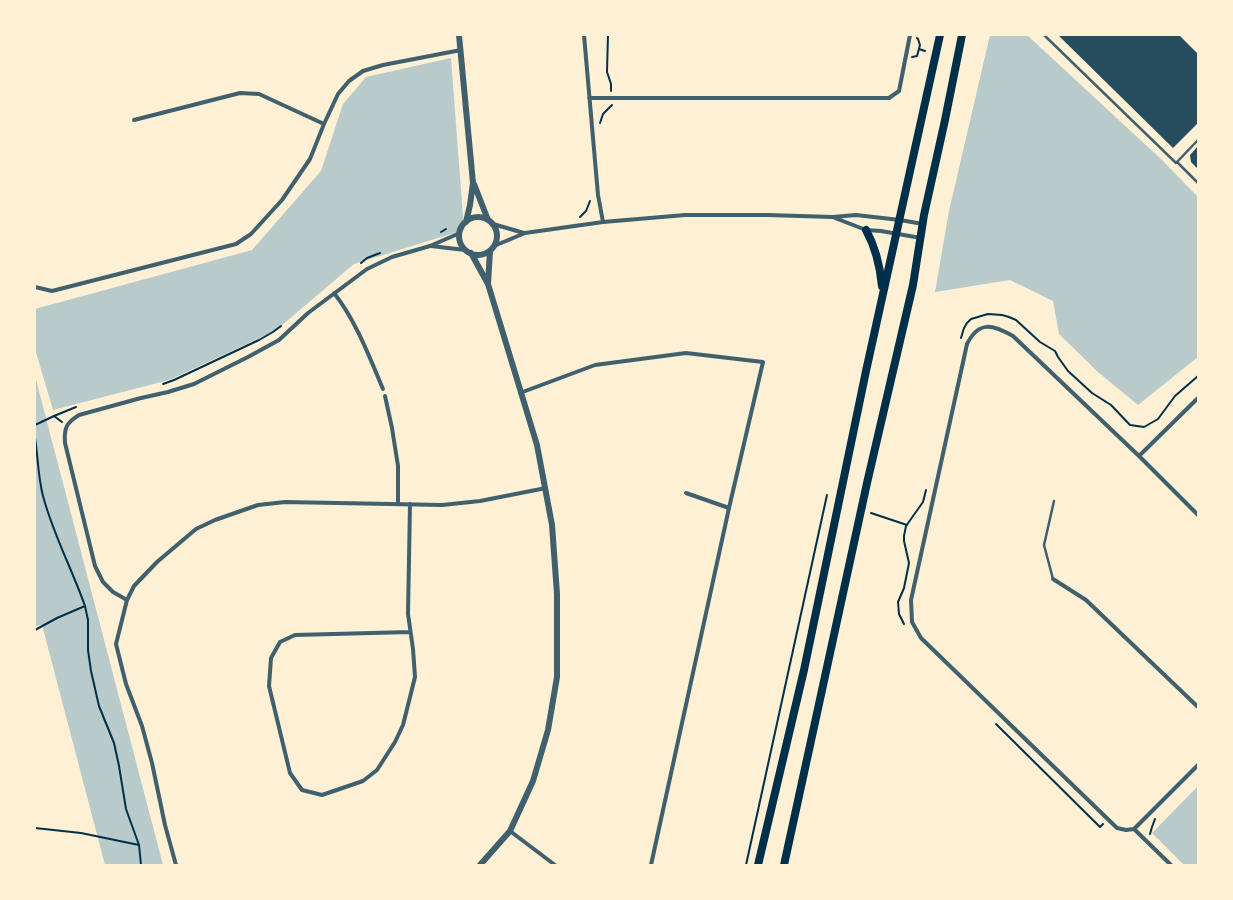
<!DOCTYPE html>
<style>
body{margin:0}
#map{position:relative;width:1233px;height:900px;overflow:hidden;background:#fdf0d5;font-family:Jost,sans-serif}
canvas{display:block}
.frame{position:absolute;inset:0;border:36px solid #fdf0d5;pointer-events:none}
</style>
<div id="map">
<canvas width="1233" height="900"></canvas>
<div class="frame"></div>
</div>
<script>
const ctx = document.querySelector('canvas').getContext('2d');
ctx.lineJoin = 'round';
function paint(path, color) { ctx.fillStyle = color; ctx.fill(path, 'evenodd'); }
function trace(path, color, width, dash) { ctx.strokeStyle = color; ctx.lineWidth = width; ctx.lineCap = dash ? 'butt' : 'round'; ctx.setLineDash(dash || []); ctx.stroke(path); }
paint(new Path2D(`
 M990,35H1027L1161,159L1198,197V357L1138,405L1098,372L1059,334L1053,301L1010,280L935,292L949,211Z
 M451,58L464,230L354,264L275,331L169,380L53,410L35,349V309L252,250L321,171L343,104L366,77Z
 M35,376L163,865H105L42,625L35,626Z
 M1198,786V865H1184L1152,833Z`), '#b9caca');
paint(new Path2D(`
 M1058,35H1179L1198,54V123L1173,148Z
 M1198,146V169L1191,162L1190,155Z`), '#264d5e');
trace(new Path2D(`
 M608,35L607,72L611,84V91
 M919,49L925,51
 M912,57L917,56L920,45L918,39L917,38
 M600,123L603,114L612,105
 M580,217L586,211L590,201
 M441,232L446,229
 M361,263L367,258L380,253
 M961,338L964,328L967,323L971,319L988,314L1002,315L1009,317L1016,320L1040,342L1055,351L1058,357L1068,371L1092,393L1111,405L1130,425L1144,427L1158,419L1175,396L1198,376
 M163,384L174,380L259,340L273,332L281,326
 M54,416L76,407
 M35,425L54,416L62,422
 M35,438C38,457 38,477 43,496C53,534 72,569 85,606L88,620V650L91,671L99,706L114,743L119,766L126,809L139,845L141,865
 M871,513L907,525
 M904,624L899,614L898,602L904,588L909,563L904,541V536L906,526L923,502L926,490
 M35,630L57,618L85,606
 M996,724L1100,827L1103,824
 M35,828L81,833L139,845
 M1150,834L1152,827L1155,819
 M746,865L827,495`), '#003049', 2);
trace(new Path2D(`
 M1044,35L1176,163L1198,140
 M1177,162L1198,183
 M1053,579L1044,545L1054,501`), '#3f606c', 2.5);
trace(new Path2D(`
 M584,35L598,195L603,222
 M589,98H889L899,91L910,35
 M134,120L240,93L259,94L324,124
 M835,218L866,230L881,231L921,238
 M493,224L524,233
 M431,246L465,250
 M494,246L525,233L603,222L685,215H767L833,217L856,215L900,220L923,224
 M35,287L52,291L236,244L251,234L282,200L310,159L324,124L338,94L349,81L363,71L383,65L461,50
 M334,293C356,321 369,356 383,389
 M520,393L595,365L686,353L763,362L729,508L651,865
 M385,396L392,428L398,466V504
 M1139,456L1198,398
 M686,493L729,508
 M410,504L408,614L413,649L415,677L403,725L395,742L377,770L363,781L322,795L302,790L290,773L269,686L271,658L280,642L295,635L410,632
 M1053,579L1086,600L1198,707
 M127,600L113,592L103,582L95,566L65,443C64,428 66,423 79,415L141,398L168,392L194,384L248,357L279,340L308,313L367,269L392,257L430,246L460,233
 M1134,829L1126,830L1117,828L921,638L912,622L911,600L967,344C979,320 993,325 1013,336L1139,456L1198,515
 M1134,829L1198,765
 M1134,829L1171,865
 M510,831L555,865
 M176,865L165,825L152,763L142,726L126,684L116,644L127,600L134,586L157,562L196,529L215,520L258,505L285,502L442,505L480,501L546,488`), '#3f606c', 4);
trace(new Path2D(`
 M459,35L473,183L470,205L466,222
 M474,184L488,220
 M459 236a19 19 0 1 1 38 0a19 19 0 1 1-38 0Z
 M471,253L488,284L537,445L552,525L557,594V677L548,730L533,781L510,831L480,865
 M488,284L490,251`), '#3f606c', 6);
trace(new Path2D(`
 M866,230C876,248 880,266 882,286
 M758,865L804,670L866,371L940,35
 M784,865L867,483L913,285L924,215L945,120L962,35`), '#003049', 8);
</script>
